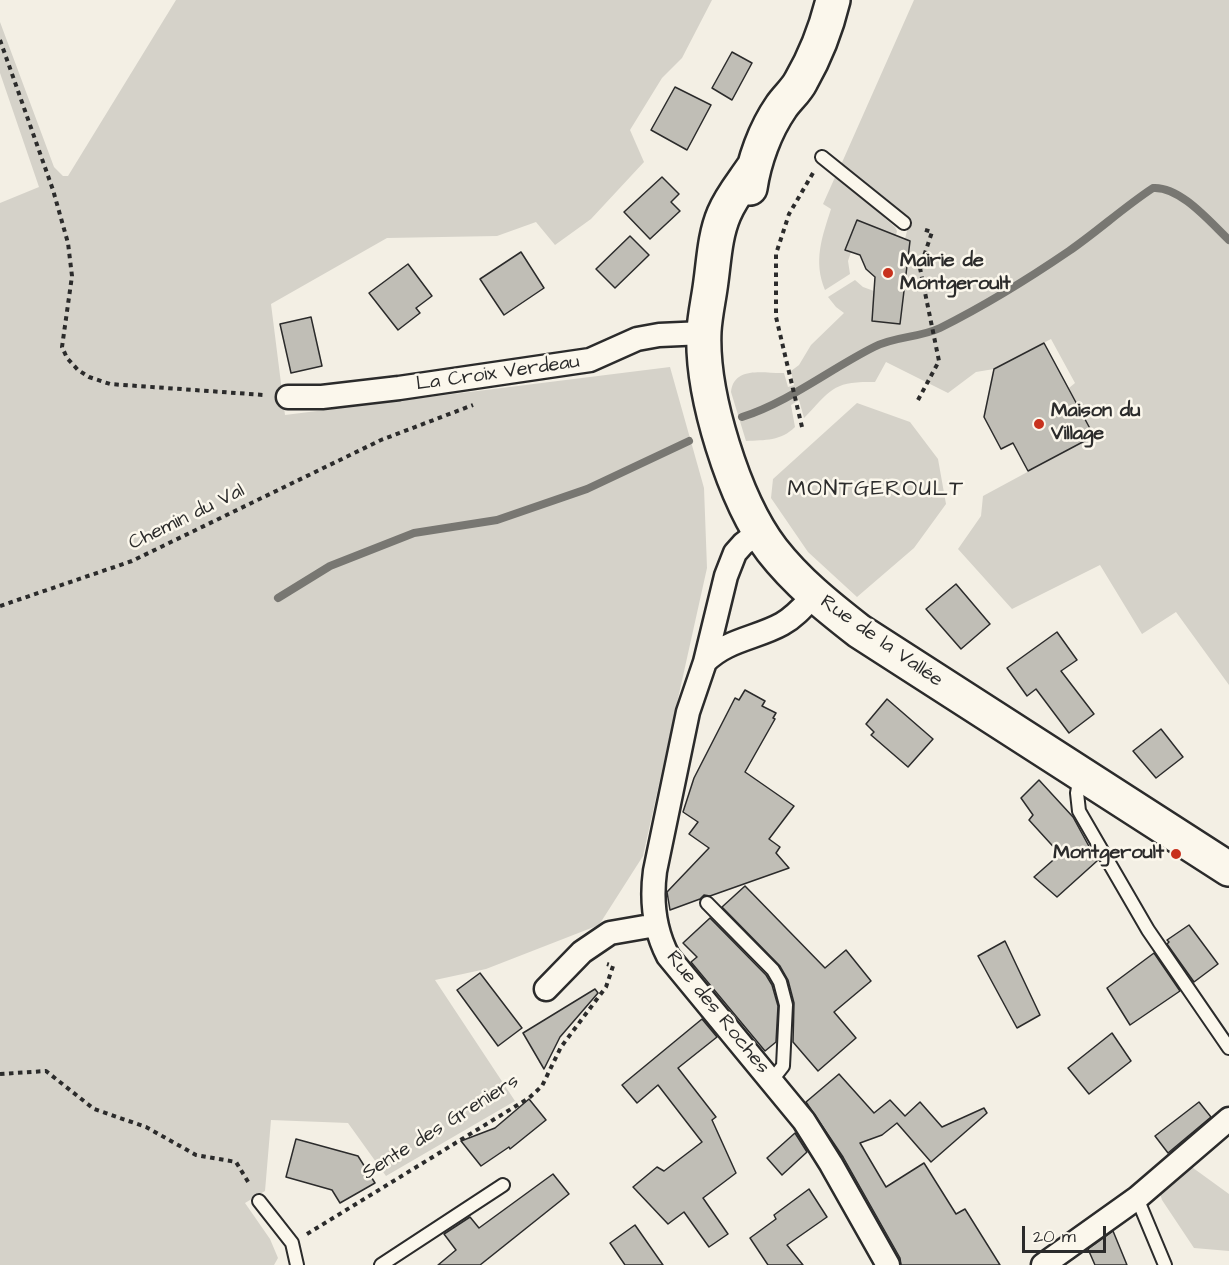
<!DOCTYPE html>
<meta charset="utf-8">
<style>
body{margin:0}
#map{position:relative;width:1229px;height:1265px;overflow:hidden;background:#f3efe4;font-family:"Architects Daughter",sans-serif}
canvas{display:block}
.scale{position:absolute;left:1022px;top:1226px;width:84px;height:27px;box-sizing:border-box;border:3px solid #2b2b2b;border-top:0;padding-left:8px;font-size:18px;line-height:21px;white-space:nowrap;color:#2b2b2b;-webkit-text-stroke:4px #fbf7ec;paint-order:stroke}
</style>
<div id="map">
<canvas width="1229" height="1265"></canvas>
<div class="scale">20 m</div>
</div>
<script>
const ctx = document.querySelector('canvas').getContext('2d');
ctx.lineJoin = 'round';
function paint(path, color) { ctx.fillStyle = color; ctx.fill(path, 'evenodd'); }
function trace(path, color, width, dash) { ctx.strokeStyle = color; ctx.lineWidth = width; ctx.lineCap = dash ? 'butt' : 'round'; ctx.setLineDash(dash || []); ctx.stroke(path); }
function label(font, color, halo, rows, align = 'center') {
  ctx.font = font + ' "Architects Daughter",sans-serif'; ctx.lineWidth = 5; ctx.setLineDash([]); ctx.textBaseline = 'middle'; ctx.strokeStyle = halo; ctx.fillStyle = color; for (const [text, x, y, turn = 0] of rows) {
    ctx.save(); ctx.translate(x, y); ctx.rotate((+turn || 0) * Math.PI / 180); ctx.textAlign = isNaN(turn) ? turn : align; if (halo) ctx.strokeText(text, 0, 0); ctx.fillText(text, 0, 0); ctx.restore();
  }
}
paint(new Path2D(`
 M176,0H712L682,58L662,78L630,130L644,162L591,219L555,245L536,222L497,236L387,238L271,304L285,415L670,367L704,488L707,568L643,856L599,925L486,969L435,980L515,1101L386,1176L348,1123L271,1120L265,1191L245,1203L270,1239L278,1258L274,1265H0V203L39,187L0,73V22L54,167L63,176H68Z
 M914,0H1229V685L1176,612L1142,634L1100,565L1012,609L958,549L981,516L983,496L1094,436L1069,388L1075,383L1051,339L994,369L976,372L948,393L886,362L875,382C833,381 832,389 804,418L799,400L791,405L795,427C781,441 765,440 746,441L731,392C734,365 766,374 784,373L788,387L794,385L791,371L799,365L811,345L844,313L836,307L828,297L855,280L863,287L874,291L875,276L866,269L865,257L851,252L848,261L850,274L825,290C813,261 822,237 831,209L823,204L836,175L895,227L897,231L896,235L905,239L908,227L840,167Z
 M857,403L910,422L938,459L946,504L914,548L857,597L808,552L771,498L773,479Z
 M1189,1165L1229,1194V1251L1194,1248L1162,1200L1159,1190Z`), '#d5d2c9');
trace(new Path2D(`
 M742,417C789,402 830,369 874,347C895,336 919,338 940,328C984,306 1028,279 1069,251C1098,231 1124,207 1153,188C1180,186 1210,222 1229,240
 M278,598L330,566L414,533L497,520L587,489L689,441`), '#787772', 8);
const building = new Path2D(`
 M732,52L752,63L732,100L712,88Z
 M675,87L711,105L687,150L651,130Z
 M662,177L679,194L671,202L680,211L650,239L624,212Z
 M857,220L910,241L900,324L872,321L875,277L866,269L860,255L845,250Z
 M630,236L649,255L615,288L596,269Z
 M521,252L544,288L504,315L480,279Z
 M408,264L432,296L416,308L420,313L398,330L369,293Z
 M311,317L322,366L291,373L280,324Z
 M1044,343L1094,436L1028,471L1013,443L1001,449L984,417L994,369Z
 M956,584L990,624L961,649L926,609Z
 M1057,632L1077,660L1061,671L1094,714L1069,733L1036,689L1027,696L1007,668Z
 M745,690L765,701L762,706L776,713L773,718L775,719L745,772L794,806L769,839L780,847L776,853L789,868L710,896L704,895L700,899L670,910L667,892L709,848L689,834L698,822L683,812L694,778L735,698L739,700Z
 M887,699L933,739L908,767L871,735L874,732L866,724Z
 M1161,729L1183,757L1156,778L1133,751Z
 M1039,780L1073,817L1097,861L1057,897L1034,877L1060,854L1029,820L1033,815L1021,798Z
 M745,886L825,968L846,950L871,981L834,1012L856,1038L818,1071L793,1042L794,1003L788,980L780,966L722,907Z
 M710,918L766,975L772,985L778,1006L776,1042L765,1051L691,962L697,957L683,943Z
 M1189,925L1218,964L1194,982L1167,944L1169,942L1167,940Z
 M1005,941L1040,1015L1017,1028L978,956Z
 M1154,953L1180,991L1130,1025L1107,988Z
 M480,973L522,1028L498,1046L457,990Z
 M595,989L598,993L560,1037L544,1069L523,1033Z
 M702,1019L717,1037L678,1068L716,1117L712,1120L736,1173L703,1198L728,1234L709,1247L684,1212L668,1224L633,1187L657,1167L664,1171L702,1142L658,1085L637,1103L622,1085Z
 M1112,1033L1131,1061L1089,1094L1068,1068Z
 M839,1074L874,1113L890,1100L905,1116L920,1102L942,1127L984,1108L987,1113L931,1162L897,1123L882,1135L860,1143L886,1187L924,1163L956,1214L965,1209L1000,1265H901L900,1258L843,1157L806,1102Z
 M529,1099L546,1120L510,1149L509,1147L481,1166L461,1141L495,1128Z
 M1199,1102L1211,1117L1168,1153L1155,1136Z
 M795,1133L807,1152L782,1175L767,1158Z
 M296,1139L358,1156L375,1183L340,1203L332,1190L286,1177Z
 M553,1174L569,1194L480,1265H438L456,1250L444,1234L470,1217L479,1228Z
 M809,1189L827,1217L787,1245L803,1265H768L750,1238L776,1219L774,1215Z
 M635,1225L663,1265H625L610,1243Z
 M1113,1231L1127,1265H1095L1088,1249Z`);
paint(building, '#c0beb6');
trace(building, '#2b2b2b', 1.5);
const service = new Path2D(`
 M822,157L904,223
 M1080,776L1077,793L1079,811L1148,930L1229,1048
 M707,903L773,970L780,982L786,1005L783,1066L772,1080
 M1137,1198L1165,1265
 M259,1201L292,1243L297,1265
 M381,1265L503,1185`);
const minor = new Path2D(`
 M288,397H322L399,388L590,360L637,339L659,335L704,333
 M760,531L743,544L735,553L726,576L705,662L688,712L655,871C651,901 654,929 668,956L804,1121L831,1164L888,1265
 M705,662C726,640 757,638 782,624C795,617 804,606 814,595
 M546,989L582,952L610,933L656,925
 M1043,1265L1137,1198L1229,1119`);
const secondary = new Path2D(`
 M753,168C743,183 731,197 724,214C715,235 714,259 711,281C709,298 705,314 704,331C701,394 734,500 772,550C797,582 827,606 859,631L1229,869
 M750,188C754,161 765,130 781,107C787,98 796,91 801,81C816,55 826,29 833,0`);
trace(service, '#2b2b2b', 16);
trace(minor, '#2b2b2b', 27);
trace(secondary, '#2b2b2b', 38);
trace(new Path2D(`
 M0,40L53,190L68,243L72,276L62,347L67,358L78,370L89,377L110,384L264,395
 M918,400L939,361L920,268L932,232L922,229
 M802,427L776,317V254L789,214L813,173
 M0,606L132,561L381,440L473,405
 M0,1074L46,1071L94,1109L146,1127L196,1155L236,1162L250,1185
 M307,1234L529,1098L542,1086L561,1047L606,987L613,966L607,964`), '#2b2b2b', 4, [4.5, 4.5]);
trace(service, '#fbf7ec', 12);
trace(minor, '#fbf7ec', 22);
trace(secondary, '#fbf7ec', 33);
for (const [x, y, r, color] of [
 [888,273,6,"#c8321e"],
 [1039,424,6,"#c8321e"],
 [1176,854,6,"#c8321e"]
]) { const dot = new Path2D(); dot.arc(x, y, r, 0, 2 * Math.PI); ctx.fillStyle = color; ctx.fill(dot); trace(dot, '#fbf7ec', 2); }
label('bold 20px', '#2b2b2b', '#fbf7ec', [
 ["Mairie de",900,262],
 ["Montgeroult",900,285],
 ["Maison du",1051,412],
 ["Village",1051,435],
 ["Montgeroult",1164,854,"right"]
], 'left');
label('20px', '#2b2b2b', '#fbf7ec', [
 ["La Croix Verdeau",498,374,-8],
 ["Chemin du Val",187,518,-26],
 ["Rue de la Vallée",881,642,35],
 ["Rue des Roches",717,1013,51],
 ["Sente des Greniers",441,1128,-32]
]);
ctx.letterSpacing = '1.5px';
label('22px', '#2b2b2b', '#fbf7ec', [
 ["MONTGEROULT",876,490]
]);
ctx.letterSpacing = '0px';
</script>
